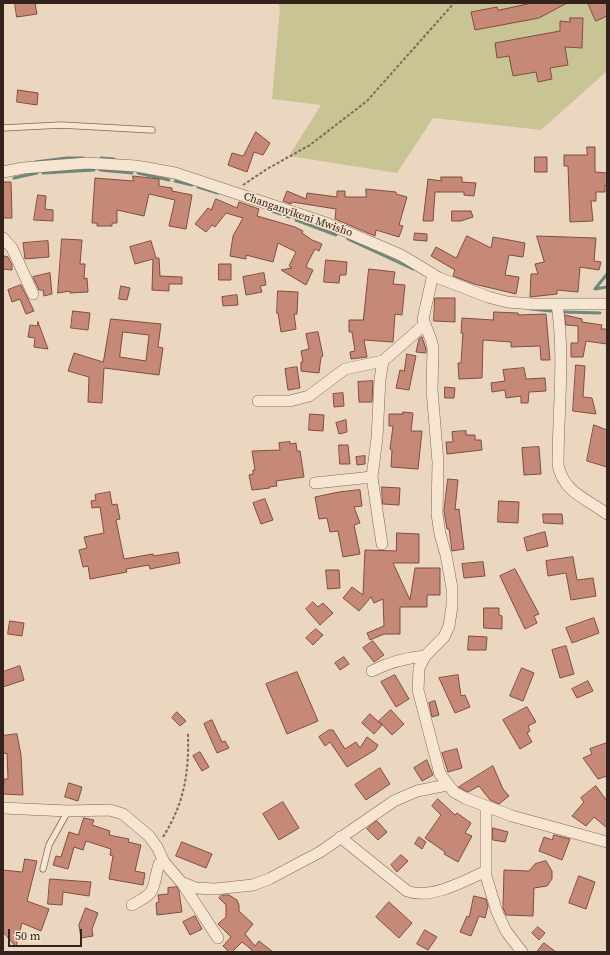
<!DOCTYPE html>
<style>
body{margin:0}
#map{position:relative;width:610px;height:955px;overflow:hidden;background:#ebd6bf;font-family:"Source Serif 4",serif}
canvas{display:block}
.frame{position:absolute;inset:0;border:4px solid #33231c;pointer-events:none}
.scale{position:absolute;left:8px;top:929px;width:74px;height:18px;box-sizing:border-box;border:2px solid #33231c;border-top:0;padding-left:5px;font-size:12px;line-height:14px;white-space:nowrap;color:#33231c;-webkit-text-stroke:3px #f3e1ce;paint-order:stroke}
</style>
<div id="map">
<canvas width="610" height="955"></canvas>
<div class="frame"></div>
<div class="scale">50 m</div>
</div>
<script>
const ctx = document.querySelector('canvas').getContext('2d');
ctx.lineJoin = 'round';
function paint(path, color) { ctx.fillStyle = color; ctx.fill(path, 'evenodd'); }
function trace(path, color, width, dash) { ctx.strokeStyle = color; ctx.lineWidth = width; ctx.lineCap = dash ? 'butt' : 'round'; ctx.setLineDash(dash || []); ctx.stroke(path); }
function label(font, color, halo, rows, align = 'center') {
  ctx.font = font + ' "Source Serif 4",serif'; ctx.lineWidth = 3.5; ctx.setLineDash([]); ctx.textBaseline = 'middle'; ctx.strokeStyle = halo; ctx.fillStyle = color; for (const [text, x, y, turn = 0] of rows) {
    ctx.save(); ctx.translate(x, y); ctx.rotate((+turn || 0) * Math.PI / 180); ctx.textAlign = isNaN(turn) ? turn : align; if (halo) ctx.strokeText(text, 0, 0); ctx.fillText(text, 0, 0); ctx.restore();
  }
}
paint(new Path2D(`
 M278,3H607V71L541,130L433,118L397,173L289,156L321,105L272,99L280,8Z`), '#c8c494');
trace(new Path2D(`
 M101,158L114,159
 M35,162L67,158H84
 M100,170L132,173
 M43,173L94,170
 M138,173L169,180
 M14,178L37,173
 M175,181L192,185
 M198,187L218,193
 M272,211L289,217
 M296,220L336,235
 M348,239L413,269
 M595,289L607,274
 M595,289L607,287
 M531,309L551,311
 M564,312L600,313`), '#6a8a7c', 3);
const building = new Path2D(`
 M15,3H35L37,14L17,17Z
 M532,3H567L539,18L475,30L471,12L497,7L498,10Z
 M588,3H607V16L596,21Z
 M570,18H583L582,48L565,47L568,65L550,68L552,79L538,82L536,72L513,76L509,56L497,58L495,43L560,31V21L570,22Z
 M18,90L38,93L37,105L17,102Z
 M256,132L270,143L263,155L254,152L247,172L228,165L232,153L243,156Z
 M587,147H595V172L607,173V186L605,185V192H596V201H591L593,221L570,222L568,166H564V155H587Z
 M535,157H547V172H535Z
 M133,176L159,179V186L172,188V191L192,195L186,229L169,226L175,200L149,194L144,216L117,210V223H112V226H97V223H92L95,178L133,181Z
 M441,177H462V182L476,183L474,196L464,195V192H435L433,221H423L428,179L441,181Z
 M3,182H11L12,218H3Z
 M366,189L396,192V194L407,197L399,225L403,226L399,237L376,230L375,236L335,219L336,209L292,202L291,204L283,201L287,191L306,199L307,193L337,197V191H345V197H366Z
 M38,195L46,196L45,209L53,210V221L34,220Z
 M216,199L237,208L239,202L259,209L257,216L295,227L303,231L302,233L312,240L322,244L319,251L315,249L308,262L306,267L313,270L306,285L281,270L292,268L289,266L296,252L278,243L273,262L246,255V259L230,256L233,236L243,218L226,213L215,227L212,225L206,232L195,224L208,208L211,210Z
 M452,211H471L473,217L461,221H452Z
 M415,233L427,234V241L414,240Z
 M467,236L491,248L493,237L525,243L523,257L509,255L505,275L519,277L516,294L474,284L453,276L455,270L431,256L436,247L456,258Z
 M537,236L596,238L594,261L601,262L599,270L580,267L578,292L557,290V294L530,297L531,274H538L535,264L544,262Z
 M62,239L82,240L80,264H85L84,279L87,278L88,292L70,293V291L58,293Z
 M48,241L49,257L25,259L23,243Z
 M151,241L156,258H159L160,276L182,277V284H169V291L152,290L153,259L135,264L130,247Z
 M4,256L8,257L12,265V270L3,269Z
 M326,260L347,262L346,275H340L339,283L324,282Z
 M219,264H231V280H219Z
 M369,269L395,272L393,284L405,285L402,315L395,314L393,342L364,340L367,357L351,359L350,352L355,351L352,332H349V320H363Z
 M50,273L52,294L44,296L43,290H39L33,277Z
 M264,273L266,285L260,286L262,292L246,295L243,277Z
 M21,285L34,311L26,314L20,299L12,302L8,290Z
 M121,286L130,288L127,300L119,299Z
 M278,291L298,292L297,314H294L296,329L281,332L278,313H277Z
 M237,295L238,305L223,306L222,297Z
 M435,298H455V322L434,321Z
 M73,311L90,313L88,330L71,328Z
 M494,312L518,313V315L546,314L550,360H541L540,346L511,347V342L483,340L482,378L459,379L458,363H461L463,333H461L462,318L493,320Z
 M565,315L582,319V322L602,325L601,329H607V344L586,341L583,357H571V343H578V326L566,325Z
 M111,319L161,324L158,347L163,348L159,375L104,368L102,403L88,402L89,377L68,371L74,353L103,362ZM123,332L149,335L146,361L120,357Z
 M38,322L48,349L34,347L35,338L28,337L30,325L37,326Z
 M318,332L323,356L321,357L319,373L301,371V362H303L301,351L309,349L306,334Z
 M422,337L426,349V353L416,352L419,339Z
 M407,354L416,356L409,390L396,388L400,370L404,371Z
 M576,365L585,366L583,397L592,398L596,414L573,411Z
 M297,367L300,388L288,390L285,369Z
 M524,368L526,379L545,378L546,391L529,392L528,403H521V396L506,398L505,390L492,392L491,383L505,381L503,370Z
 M373,381L372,402H359L358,382Z
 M445,387L455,388L454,398H445Z
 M343,393L344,406L334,407L333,394Z
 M403,412L413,413L411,431H422L418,469L391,467L392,450L390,449L393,426H389V414H403Z
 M310,414L324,415L323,431L309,430Z
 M346,420L347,432L339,434L336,423Z
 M594,425L607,430V467L587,461Z
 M466,431V435H475V440H481L482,450L447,454L446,442H453L452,432Z
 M290,442V444L296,443L297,451H300L304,477L276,481L277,486L269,487L270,488L252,490L249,475L253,474V470H255L252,451L280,450L279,443Z
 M339,445H348L350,464H340Z
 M539,447L541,474L524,475L522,448Z
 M365,456V464L357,465L356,457Z
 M448,479L458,480L455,510L459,509L464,549L452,551L449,529H447L444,511Z
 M382,487L400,488L399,505L383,504Z
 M360,490L362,506L354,507L360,523L354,525L360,554L343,557L338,531L330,532L327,518L319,519L315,497L339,492Z
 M110,492L112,505L117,504L120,519L116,520L124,559L153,554L154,556L178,552L180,563L150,569L149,565L126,569L127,572L90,579L88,566L83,567L79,550L87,548L84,537L104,533L100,507L92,508L91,501L96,500L95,495Z
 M265,499L273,520L261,524L253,503Z
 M499,501L519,502L518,523L498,522Z
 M543,514H562L563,524L544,523Z
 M545,532L548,546L527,551L524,538Z
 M397,533L419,534V563H393L410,600L415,568H440V595H427V607H400V634H384L370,640L367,633L384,626L383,599L374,603L371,597L359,611L343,598L352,587L363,595L365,550L396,551Z
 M573,557L577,580L593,578L596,596L571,600L566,573L548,576L546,561Z
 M483,562L485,576L464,578L462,564Z
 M515,569L539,614L534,616L537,623L525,629L500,576Z
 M326,570H339L340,588L328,589Z
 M313,602L318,607L323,603L333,613L320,625L306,609Z
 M484,608H499V615L502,616V629L484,628Z
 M594,618L599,633L572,643L566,628Z
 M10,621L24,623L22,636L8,634Z
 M316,629L323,635L313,645L306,638Z
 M469,636L487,637L486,650H468Z
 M373,641L384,655L374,662L363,648Z
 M566,646L574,674L560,678L552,650Z
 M344,657L349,664L340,670L335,663Z
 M20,666L24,680L3,687V672Z
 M522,668L534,673L523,701L510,696Z
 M297,672L318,721L287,734L266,684Z
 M395,675L409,699L396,707L381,682Z
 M458,675L461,696L465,695L470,707L455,713L439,678Z
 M588,681L593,691L577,698L572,689Z
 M435,701L439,715L432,717L429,703Z
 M527,707L536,722L528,726L530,731L527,733L532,742L520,749L503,720Z
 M391,710L404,724L392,735L379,721Z
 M177,712L186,721L180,726L172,718Z
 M370,714L382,725L374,734L362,723Z
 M212,720L222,742L225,741L229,748L217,753L204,724Z
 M329,730H333L345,749L356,742L360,748L367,737L378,745L375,750L347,767L330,742L325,746L319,737Z
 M17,734L21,755L23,795L3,794L4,779H8L7,753L3,754V736Z
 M607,743V776L598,779L583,758L592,754L590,749Z
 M457,749L462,768L448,772L442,753Z
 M200,752L209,767L202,771L193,756Z
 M427,760L433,775L422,781L414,768Z
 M493,766L503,789L509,796L499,804L490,800L479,786L468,792L459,787Z
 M380,768L390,784L366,800L355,785Z
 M69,783L82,787L78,801L65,797Z
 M596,786L607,801V828L594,817L586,826L572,816L584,802L581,798Z
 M438,799L455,815L457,813L471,823L465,833L472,836L458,862L444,854L445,852L425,838L441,815L432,806Z
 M283,802L299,828L279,840L263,814Z
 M84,818L94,820L92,825L110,831L109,835L129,839L128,842L141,845L135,871L145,873L143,885L109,879L113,856L110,855L111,849L86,841L83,850L74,847L68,869L53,865L56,856L61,857L69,832L78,835Z
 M377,821L387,832L378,840L367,829Z
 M493,828L508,832L505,842L493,840Z
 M554,835L570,839L562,860L539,851L544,837L552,840Z
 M419,837L426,842L422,849L415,844Z
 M182,842L212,854L206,868L176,856Z
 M401,855L408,861L397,872L391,865Z
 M25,859L37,861L27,901L49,909L41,931L22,923L16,947L3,932V870L22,872Z
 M546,861L552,871V879L547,886L534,888L533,916L506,915L503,908L504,870L529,871L535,864Z
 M579,876L595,882L586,909L569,903Z
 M50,879L91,882L89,896L63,892L62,905L48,904Z
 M177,887L179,891L182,912L157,915L156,903L159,902L158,895L168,894V888Z
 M222,895H229L237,900L239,905V911L253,924L245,934L255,946L259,941L273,952H250L252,950L242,942L232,952H229L223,946L231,937L218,924L226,917V905L219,898Z
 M474,896L486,899L488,906L485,918L479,916L471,936L460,932L467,916L469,917Z
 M389,902L412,923L399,938L376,917Z
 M86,908L98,913L92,929L93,936L81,938L79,925Z
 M195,916L202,929L190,935L183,922Z
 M538,927L545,933L539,940L532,933Z
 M425,930L437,937L428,950L417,944Z
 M544,943L556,952H537Z`);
paint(building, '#c78977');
trace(building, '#804d40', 1);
const service = new Path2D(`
 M3,128L61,125L152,130
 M43,869L49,845L68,811`);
const minor = new Path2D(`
 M3,172L23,168L87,163L136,166L175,173L326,223L401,255L439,278L488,297L507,302L533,304H607
 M3,238L12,248L33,294
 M433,274L423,319L431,340L433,348L432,390L438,462L437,514L440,534L446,555L452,588V606L449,626L444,637L425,656L419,668L418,690L440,774L454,792L465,798L512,816L607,842
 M557,304C565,358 558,411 558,465C564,493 586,498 607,514
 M258,401H290L309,396L345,369L383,361L424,325
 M315,483L372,477
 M382,544L372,477L377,438L380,379L383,361
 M372,671C389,662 405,658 425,656
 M486,806V876L497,912L506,931L522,952
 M3,808L68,811L110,810L123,814L149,836L157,847L164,862L181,882L196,888L215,889L253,885L269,879L320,852L394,801L417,791L447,785
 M340,837L407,891C430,900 465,881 486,871
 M182,883L218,938
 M132,905C159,891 151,890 159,864L164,862`);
trace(service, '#826758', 7);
trace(minor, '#826758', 12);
trace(new Path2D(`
 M243,185L267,169L310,145L367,101L454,3
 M163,837C185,802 189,772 188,732`), '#826758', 2, [3, 2]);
trace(service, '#f6e5d1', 5.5);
trace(minor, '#f6e5d1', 11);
label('11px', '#33231c', '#f3e1ce', [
 ["Changanyikeni Mwisho",298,215,19]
]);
</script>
